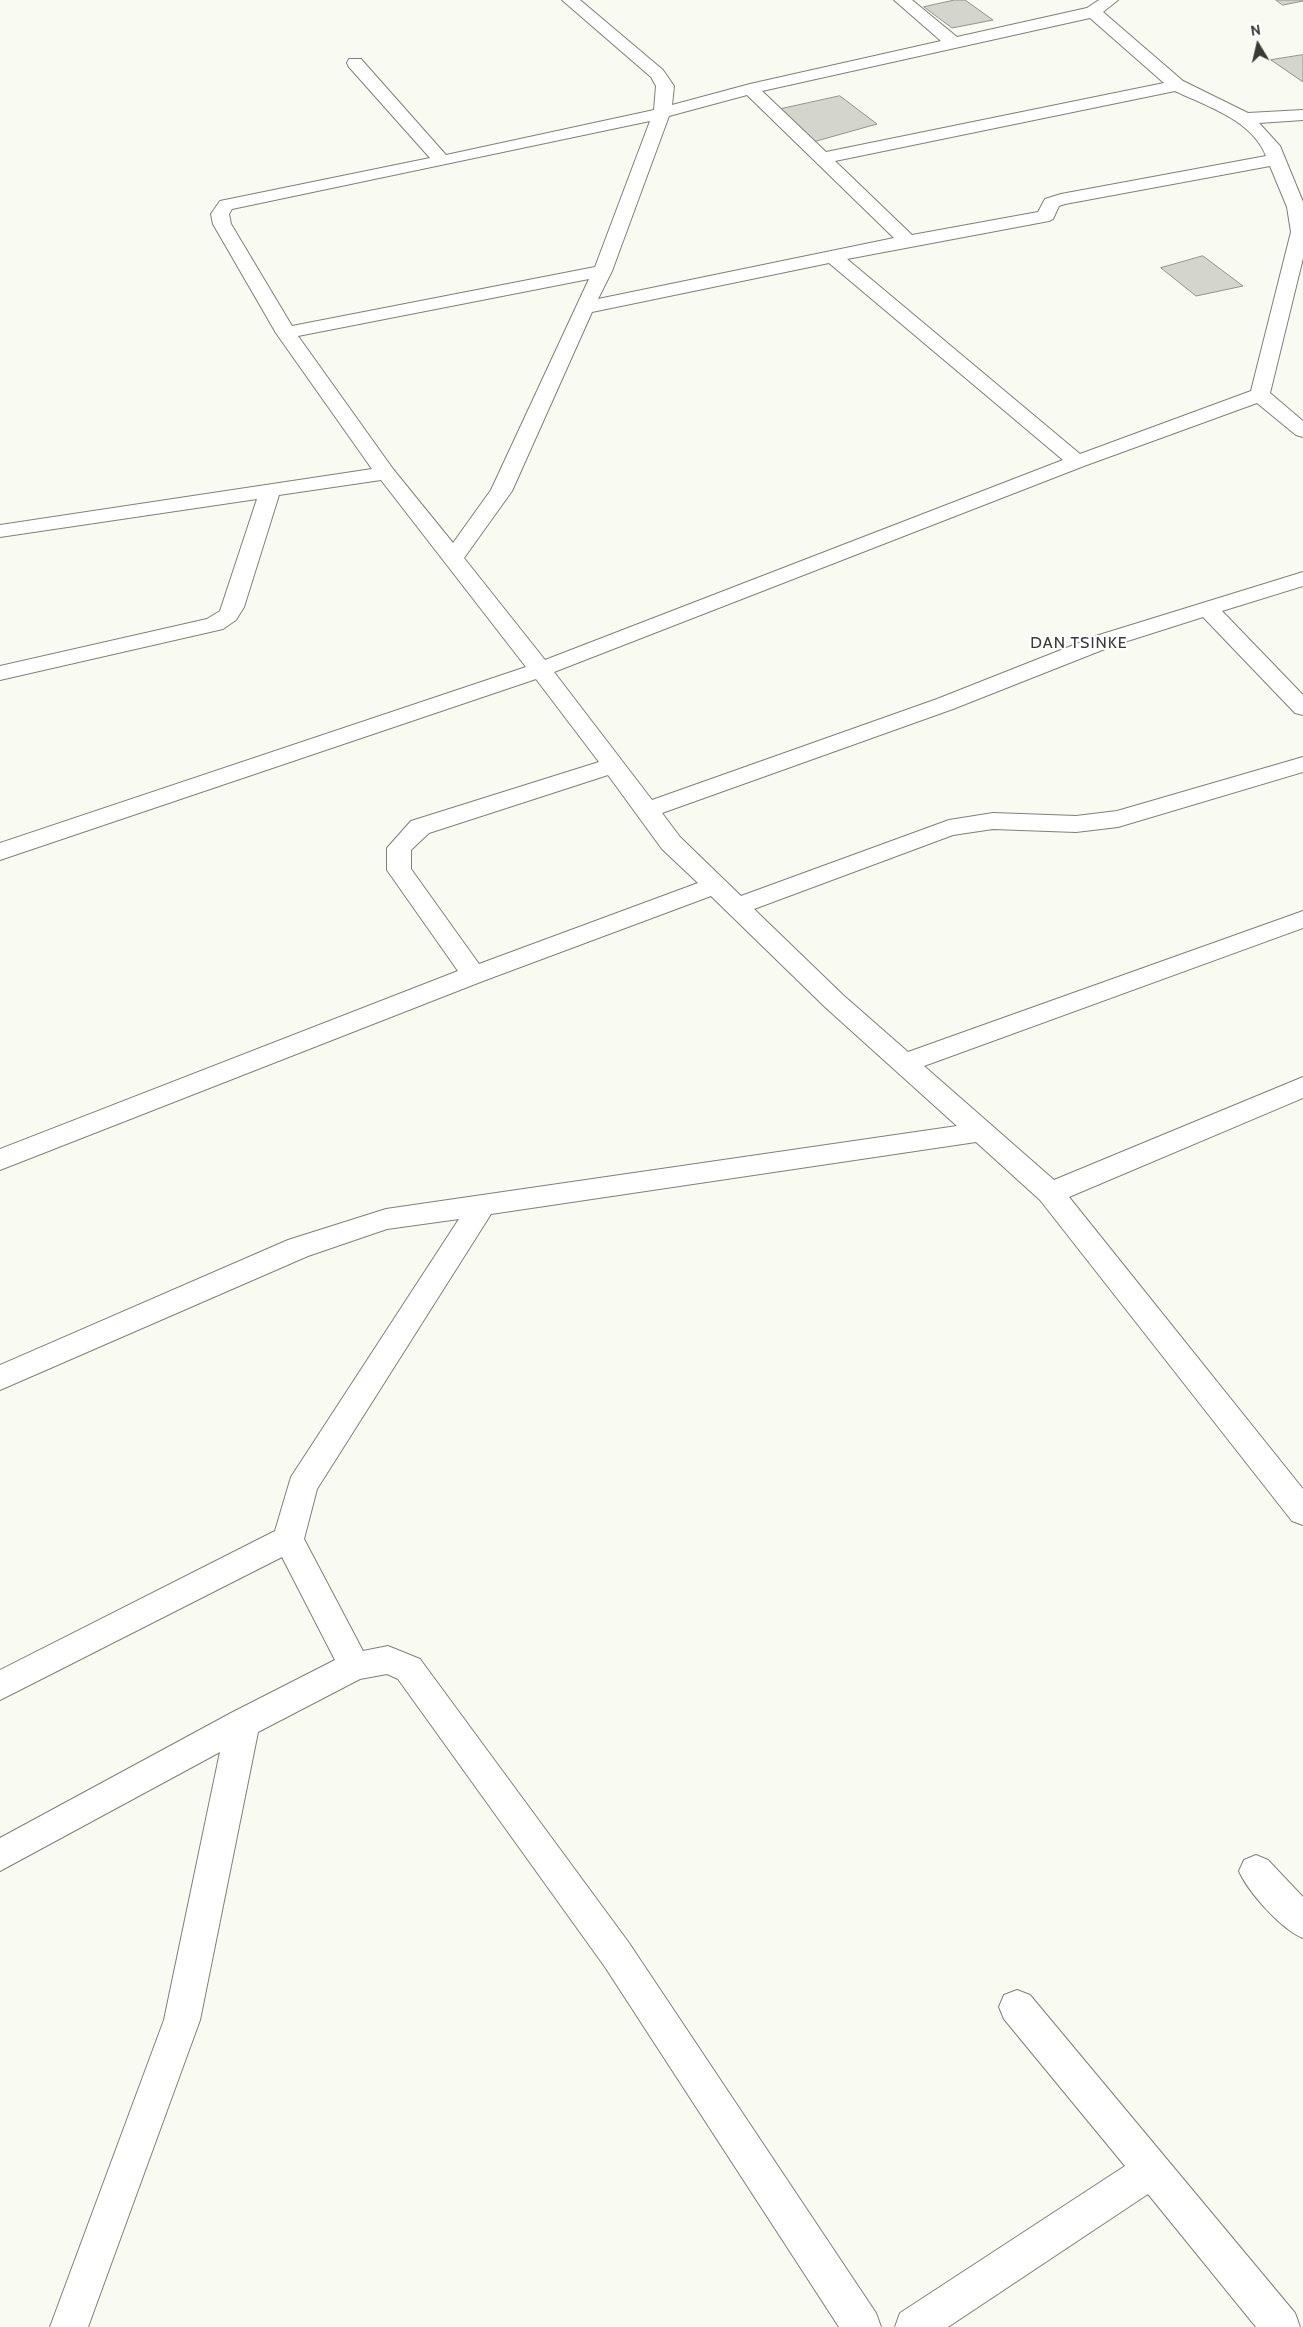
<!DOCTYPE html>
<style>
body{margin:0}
#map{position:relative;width:1303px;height:2327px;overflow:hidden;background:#f9faf1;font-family:Cabin,sans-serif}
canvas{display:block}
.north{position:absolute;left:1233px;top:20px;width:50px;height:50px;-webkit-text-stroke:4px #fff;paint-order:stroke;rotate:351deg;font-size:14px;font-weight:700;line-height:20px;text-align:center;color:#393936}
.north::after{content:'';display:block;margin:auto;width:18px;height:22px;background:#393936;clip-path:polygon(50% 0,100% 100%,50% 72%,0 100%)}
</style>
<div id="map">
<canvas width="1303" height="2327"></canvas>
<div class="north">N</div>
</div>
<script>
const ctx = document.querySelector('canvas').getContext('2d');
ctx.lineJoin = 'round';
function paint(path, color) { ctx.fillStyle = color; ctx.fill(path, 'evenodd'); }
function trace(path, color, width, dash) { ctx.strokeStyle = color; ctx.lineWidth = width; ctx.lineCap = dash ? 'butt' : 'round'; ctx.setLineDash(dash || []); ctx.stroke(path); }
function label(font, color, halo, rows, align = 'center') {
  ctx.font = font + ' Cabin,sans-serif'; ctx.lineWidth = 4; ctx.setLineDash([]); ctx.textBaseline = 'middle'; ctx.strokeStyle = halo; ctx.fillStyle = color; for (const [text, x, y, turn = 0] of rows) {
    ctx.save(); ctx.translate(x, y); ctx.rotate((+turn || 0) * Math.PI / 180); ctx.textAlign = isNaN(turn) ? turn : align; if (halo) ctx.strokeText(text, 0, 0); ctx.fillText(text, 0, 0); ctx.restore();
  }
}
const building = new Path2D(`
 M955,0H965L993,20L952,28L924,7Z
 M1276,0H1303V1L1283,5Z
 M1303,55V82L1271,60Z
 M840,96L877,124L813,142L781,109Z
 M1203,256L1243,286L1196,296L1161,268Z`);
paint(building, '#d4d5cd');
trace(building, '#92938b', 1);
const minor = new Path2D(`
 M562,0H580L663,70L674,86L672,105L750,84L941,41L894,0H912L957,37L1087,8L1099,0H1118L1103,12L1183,81L1248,113L1303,110V120L1259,123L1280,146L1303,202V258L1270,393L1303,421V437L1296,435L1257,403L1084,466L554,672L652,800L937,699L1099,635L1303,572V586L1222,611L1303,695V715L1295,713L1203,617L1115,645L953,709L662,813L680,837L741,896L949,820L993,813L1076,816L1117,811L1303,757V772L1118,827L1076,832L993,829L953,835L754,909L843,995L908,1052L1303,911V928L924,1066L1054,1180L1303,1077V1098L1069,1197L1303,1489V1525L1292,1521L1040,1200L976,1142L491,1214L317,1489L304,1539L363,1651L388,1646L420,1659L629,1943L876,2313L881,2327H839L605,1967L398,1679L387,1674L360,1679L258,1732L200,2020L88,2327H50L164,2020L220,1752L0,1871V1838L231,1713L335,1660L282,1557L0,1700V1670L275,1531L291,1477L459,1219L387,1229L308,1256L0,1390V1365L288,1240L386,1209L957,1126L825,1007L711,896L483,981L0,1170V1149L458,971L387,870V848L411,821L599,762L536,679L0,860V843L526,667L381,480L279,495L244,607L236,620L223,629L0,680V666L207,619L220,611L257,499L0,537V525L372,469L276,333L213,224L211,214L220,201L430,158L349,67L347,63L349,59H361L446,155L654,110L656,86L651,77ZM1090,18L1164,83L826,152L762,91ZM1175,91C1208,107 1252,120 1266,156L1061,194L1045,199L1038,212L912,235L835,161ZM747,95L894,238L598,299L612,271L669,116ZM650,121L595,267L292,326L231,224L229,214L232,209ZM1270,166L1287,207L1291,232L1251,391L1080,454L847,259L1049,221L1053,219L1059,206L1065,204ZM829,263L1063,460L545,660L464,558L512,491L592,312ZM589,279L491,490L453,543L393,469L298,336ZM608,775L662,849L698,883L479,964L411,869V850L429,833Z
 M1256,1855L1268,1860L1303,1897V1938C1282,1930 1248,1892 1239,1871L1244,1860Z
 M1017,1990L1030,1995L1295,2313L1300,2327H1256L1148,2194L948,2327H895L900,2313L1125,2166L1004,2019L999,2007L1004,1995Z`);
trace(minor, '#808079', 2);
paint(minor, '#fff');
ctx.letterSpacing = '1px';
label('16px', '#393936', '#fff', [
 ["DAN TSINKE",1079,643]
]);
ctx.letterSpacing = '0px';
</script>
